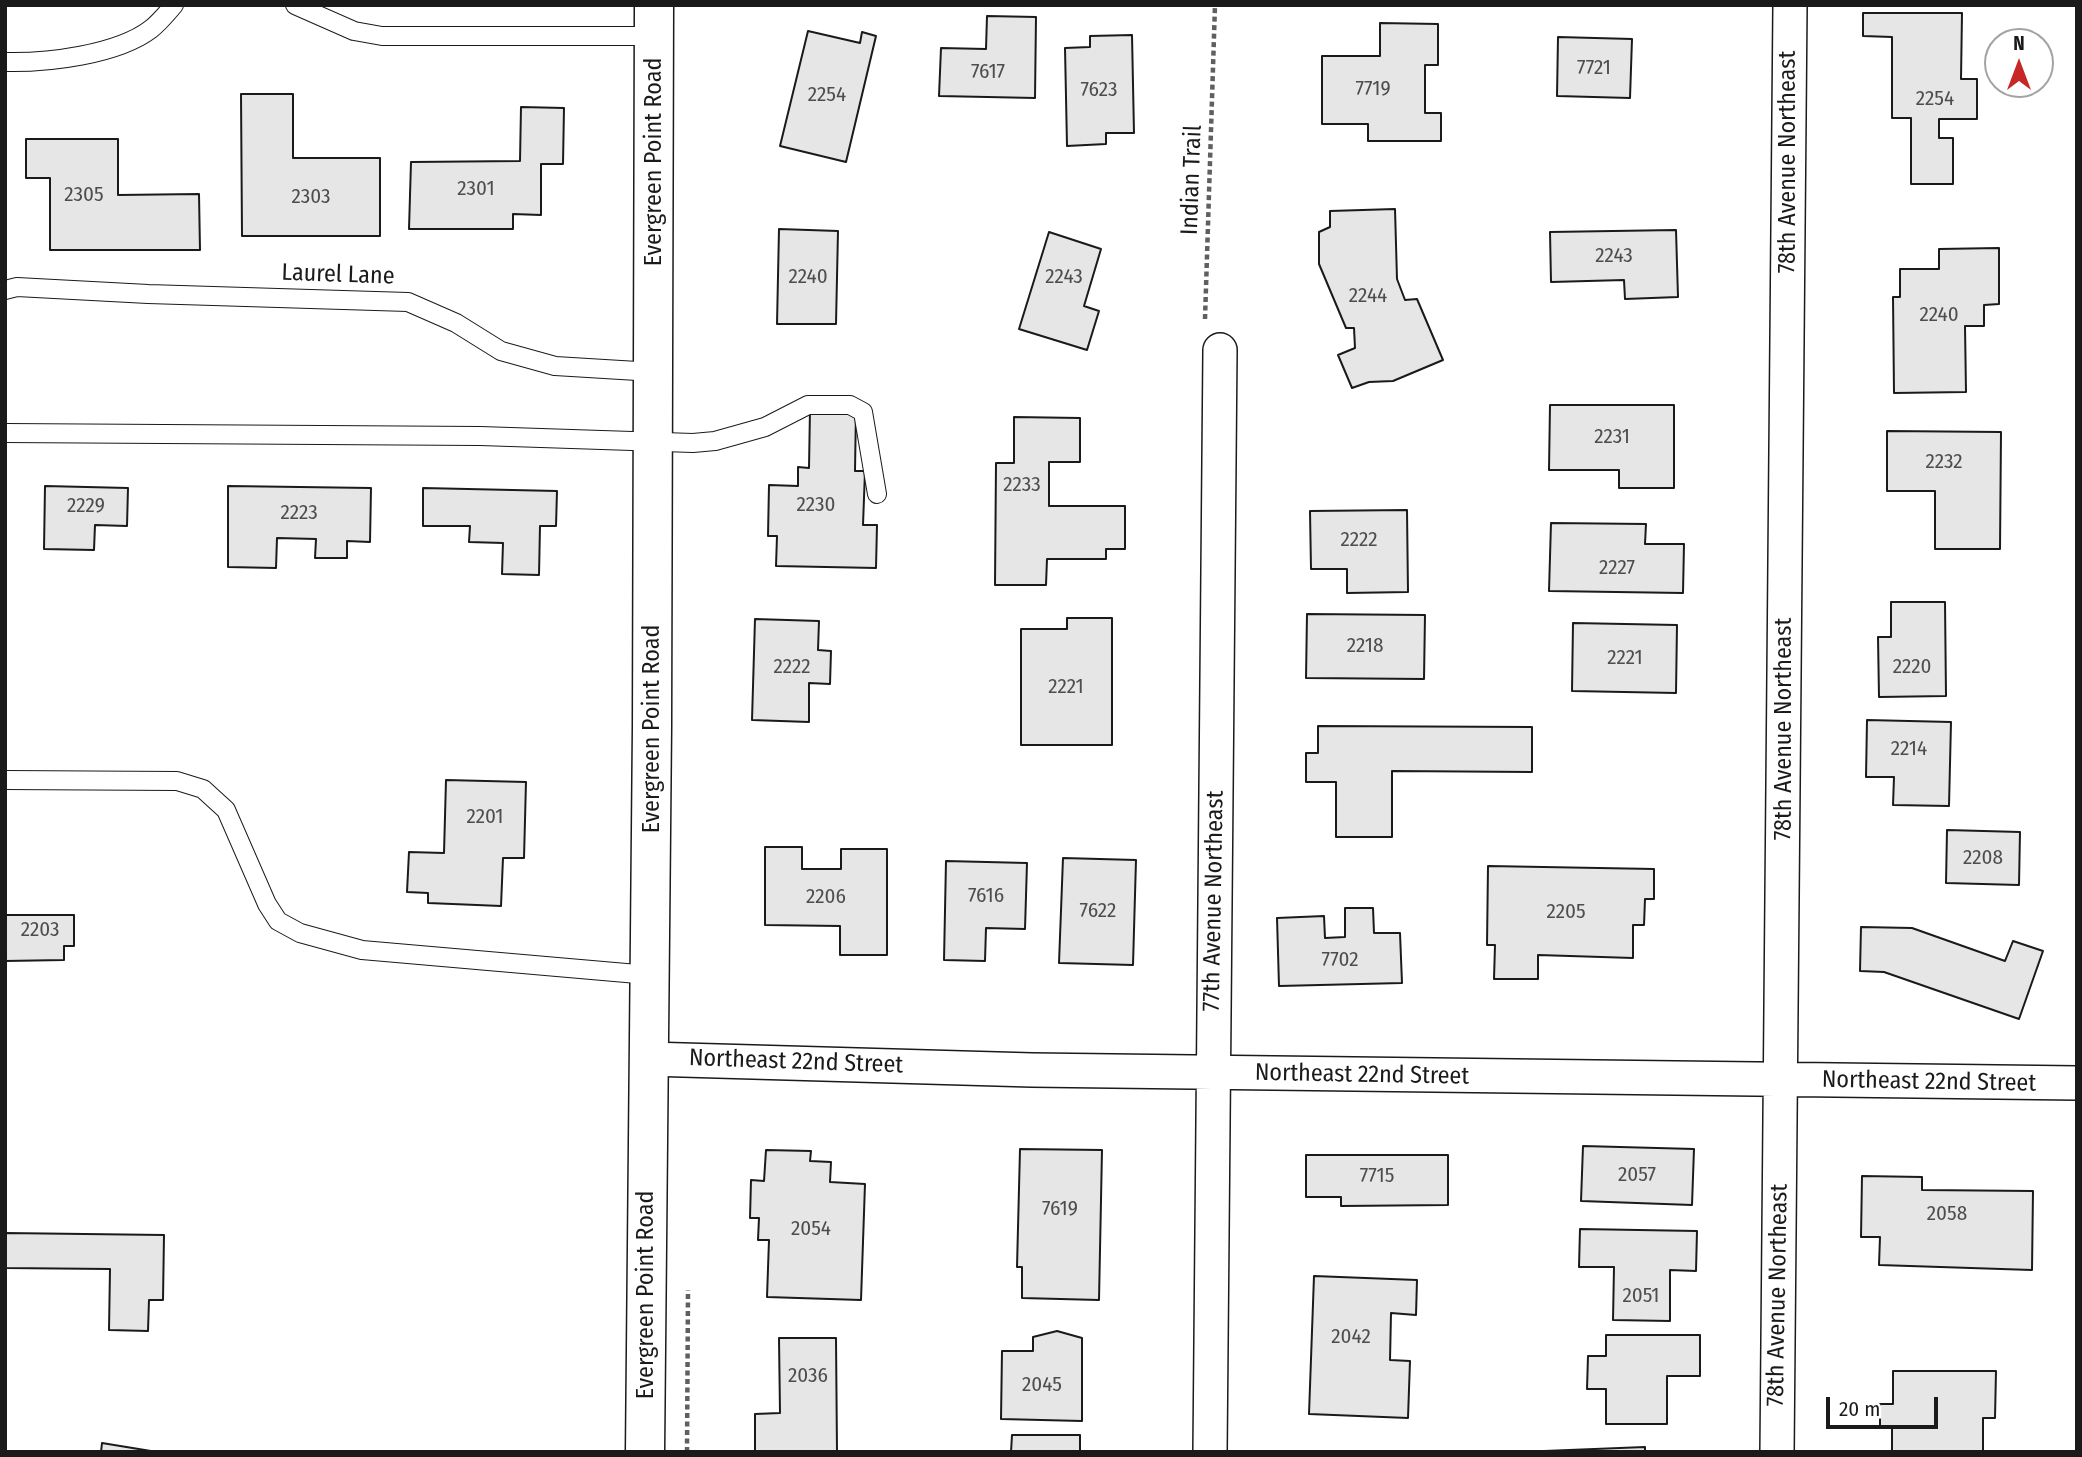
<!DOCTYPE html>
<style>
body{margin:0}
#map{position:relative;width:2082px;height:1457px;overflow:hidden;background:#fff;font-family:"Fira Sans Condensed",sans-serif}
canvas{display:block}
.frame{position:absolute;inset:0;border:7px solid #1a1a1a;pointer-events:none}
.north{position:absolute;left:1984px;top:28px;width:70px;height:70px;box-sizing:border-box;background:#fff;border:2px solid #a3a3a3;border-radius:50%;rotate:0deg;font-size:19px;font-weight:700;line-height:28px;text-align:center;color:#1a1a1a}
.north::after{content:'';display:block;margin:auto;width:24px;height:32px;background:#c62828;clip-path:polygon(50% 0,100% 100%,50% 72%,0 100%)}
.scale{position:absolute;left:1826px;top:1397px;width:112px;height:32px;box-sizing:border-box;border:4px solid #1a1a1a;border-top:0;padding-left:9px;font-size:21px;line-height:24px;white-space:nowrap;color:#1a1a1a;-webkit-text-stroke:5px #fff;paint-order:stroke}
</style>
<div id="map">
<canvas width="2082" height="1457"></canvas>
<div class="frame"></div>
<div class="north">N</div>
<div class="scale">20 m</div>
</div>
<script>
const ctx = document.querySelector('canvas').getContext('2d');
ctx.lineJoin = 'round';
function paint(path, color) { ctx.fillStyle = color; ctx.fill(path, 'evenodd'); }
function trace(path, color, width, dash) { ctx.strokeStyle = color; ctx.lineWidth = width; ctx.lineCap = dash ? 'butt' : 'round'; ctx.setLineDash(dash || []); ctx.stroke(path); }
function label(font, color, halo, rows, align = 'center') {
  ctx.font = font + ' "Fira Sans Condensed",sans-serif'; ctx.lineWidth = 5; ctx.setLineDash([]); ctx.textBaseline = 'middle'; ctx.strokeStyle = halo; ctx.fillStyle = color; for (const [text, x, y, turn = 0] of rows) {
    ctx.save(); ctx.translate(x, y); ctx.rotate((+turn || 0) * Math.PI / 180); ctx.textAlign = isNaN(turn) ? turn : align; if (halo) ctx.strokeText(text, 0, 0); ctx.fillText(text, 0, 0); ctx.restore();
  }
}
const building = new Path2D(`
 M1863,13H1962L1961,79H1977V119H1939V138H1953V184H1911V118H1892V37L1863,36Z
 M987,16L1036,17L1035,98L939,96L941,48L986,49Z
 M1380,23L1438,24V65H1425V113H1441V141H1368V124H1322V56H1380Z
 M808,31L860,43L862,32L876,36L846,162L780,146Z
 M1132,35L1134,133H1106V144L1067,146L1065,48L1090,47V36Z
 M1558,37L1632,39L1630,98L1557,96Z
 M241,94H293V158H380V236H242Z
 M521,107L564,108L563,164H541V215L513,214V229H409L411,162L520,161Z
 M26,139H118V195L199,194L200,250H50V178H26Z
 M1395,209L1397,279L1405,300L1417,299L1443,360L1393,381L1369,382L1352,388L1338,355L1355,348L1354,328H1346L1319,264V232L1330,227V211Z
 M779,229L838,231L836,324H777Z
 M1676,230L1678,297L1625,299L1624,280L1551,282L1550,232Z
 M1049,232L1101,249L1084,306L1099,311L1087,350L1019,329Z
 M1999,248V304L1984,305V326H1965L1966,392L1894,393L1893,297H1900V269H1939V249Z
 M1550,405H1674V488H1619V470H1549Z
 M810,409L856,410L855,471H865L863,525H877L876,568L776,566L777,536H768L769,485L798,486V467L809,468Z
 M1014,417L1080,418V462H1049V506H1125V549H1106V559H1047L1046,585H995L996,463H1014Z
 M1887,431L2001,432L2000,549H1935V491H1887Z
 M45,486L128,488L127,526L95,525L94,550L44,549Z
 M228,486L371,488L370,542L347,541V558H315L316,539L277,538L276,568L228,567Z
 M423,488L557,491L556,526H540L539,575L502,574L503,543L469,542L470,526H423Z
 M1407,510L1408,592L1347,593V569H1311L1310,511Z
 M1551,523L1646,524L1645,544H1684L1683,593L1549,591Z
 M1891,602H1945L1946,696L1879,697L1878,637H1891Z
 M1307,614L1425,615L1424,679L1306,678Z
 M1067,618H1112V745H1021V629H1067Z
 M755,619L819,621L818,650L831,651L830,684L809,683V722L752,720Z
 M1573,623L1677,625L1676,693L1572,691Z
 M1867,720L1951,722L1949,806L1893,805L1894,777H1866Z
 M1318,726L1532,727V772L1392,771V837H1336V782H1306V753H1318Z
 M446,780L526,782L524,858H503L501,906L428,903V893L407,892L409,852L444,853Z
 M1947,830L2020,832L2019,885L1946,883Z
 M765,847H802V869H841V849H887V955H840V926L765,925Z
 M1063,858L1136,860L1133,965L1059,963Z
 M946,861L1027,863L1025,929L986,928L985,961L944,960Z
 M1488,866L1654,869V899H1645L1644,925H1633V958L1538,955V979H1494L1495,945H1487Z
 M1345,908H1373L1374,933H1400L1402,983L1279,986L1277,918L1324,916L1325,938L1345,937Z
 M5,915H74V946H64V960L5,961Z
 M1861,927L1912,928L2005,961L2013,941L2043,951L2019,1019L1884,972L1860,971Z
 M1583,1146L1694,1149L1692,1205L1581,1201Z
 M1020,1149L1102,1150L1099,1300L1022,1298V1267H1017Z
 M766,1150L811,1151L810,1161L831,1162L830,1182L865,1184L861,1300L767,1297L769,1240H758L759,1218H750L751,1180L764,1181Z
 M1306,1155H1448V1205L1341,1206V1197H1306Z
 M1862,1176L1922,1177V1190L2033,1191L2032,1270L1879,1265L1880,1237H1861Z
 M1580,1229L1697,1231L1696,1271L1670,1270V1321L1613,1320L1614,1267H1579Z
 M5,1233L164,1235L163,1300H149L148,1331L109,1330L110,1269L5,1268Z
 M1314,1276L1417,1280L1416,1315L1391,1313L1390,1360L1410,1361L1408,1418L1309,1414Z
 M1057,1331L1082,1338V1421L1001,1419L1002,1351H1033V1337Z
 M1606,1335H1700V1376H1667V1424H1606V1389H1587L1588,1356H1606Z
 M779,1338H836L837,1452H755V1414L780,1413Z
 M1893,1371H1996L1995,1418H1983V1452H1892V1426H1880V1404H1893Z
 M1012,1435H1080V1452H1011Z
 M102,1443L157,1452H101Z
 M1645,1447V1452H1544V1451Z`);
paint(building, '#e6e6e6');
trace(building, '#1a1a1a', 2);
const lane = new Path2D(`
 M295,5L354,31L382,36H654
 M5,62C47,63 117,55 151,29C160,22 167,13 174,5
 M5,290L17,287L148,294L408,302L456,323L501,351L555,366L654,372
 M5,433L480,436L693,443L715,441L765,427L808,405H850L863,412L877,494
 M5,780L177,781L203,789L226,810L267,904L278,921L300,933L362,950L649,975`);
const street = new Path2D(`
 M648,1059L1032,1070L2077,1083
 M1210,1452L1220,350
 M1777,1452L1790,5`);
const secondary = new Path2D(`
 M645,1452L652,727L654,5`);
trace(lane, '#1a1a1a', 20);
trace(street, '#1a1a1a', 36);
trace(secondary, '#1a1a1a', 41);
trace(new Path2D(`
 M1205,319L1215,5
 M687,1452L688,1290`), '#5f5f5f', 4.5, [5, 3.5]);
trace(lane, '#fff', 18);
trace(street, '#fff', 33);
trace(secondary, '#fff', 38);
label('21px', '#4d4d4d', null, [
 ["7721",1594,68],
 ["7617",988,72],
 ["7719",1373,89],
 ["7623",1099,90],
 ["2254",827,95],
 ["2254",1935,99],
 ["2301",476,189],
 ["2305",84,195],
 ["2303",311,197],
 ["2243",1614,256],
 ["2240",808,277],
 ["2243",1064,277],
 ["2244",1368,296],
 ["2240",1939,315],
 ["2231",1612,437],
 ["2232",1944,462],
 ["2233",1022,485],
 ["2230",816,505],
 ["2229",86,506],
 ["2223",299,513],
 ["2222",1359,540],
 ["2227",1617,568],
 ["2218",1365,646],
 ["2221",1625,658],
 ["2222",792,667],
 ["2220",1912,667],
 ["2221",1066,687],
 ["2214",1909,749],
 ["2201",485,817],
 ["2208",1983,858],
 ["7616",986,896],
 ["2206",826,897],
 ["7622",1098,911],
 ["2205",1566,912],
 ["2203",40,930],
 ["7702",1340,960],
 ["2057",1637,1175],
 ["7715",1377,1176],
 ["7619",1060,1209],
 ["2058",1947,1214],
 ["2054",811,1229],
 ["2051",1641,1296],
 ["2042",1351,1337],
 ["2036",808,1376],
 ["2045",1042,1385]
]);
label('24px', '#1a1a1a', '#fff', [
 ["Evergreen Point Road",654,162,-90],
 ["78th Avenue Northeast",1788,162,-90],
 ["Indian Trail",1192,180,-88],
 ["Laurel Lane",338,275,2],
 ["Evergreen Point Road",652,729,-90],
 ["78th Avenue Northeast",1784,729,-90],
 ["77th Avenue Northeast",1214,901,-89],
 ["Northeast 22nd Street",796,1062,2],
 ["Northeast 22nd Street",1362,1075,1],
 ["Northeast 22nd Street",1929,1082,1],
 ["Evergreen Point Road",646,1295,-90],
 ["78th Avenue Northeast",1778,1295,-89]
]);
</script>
